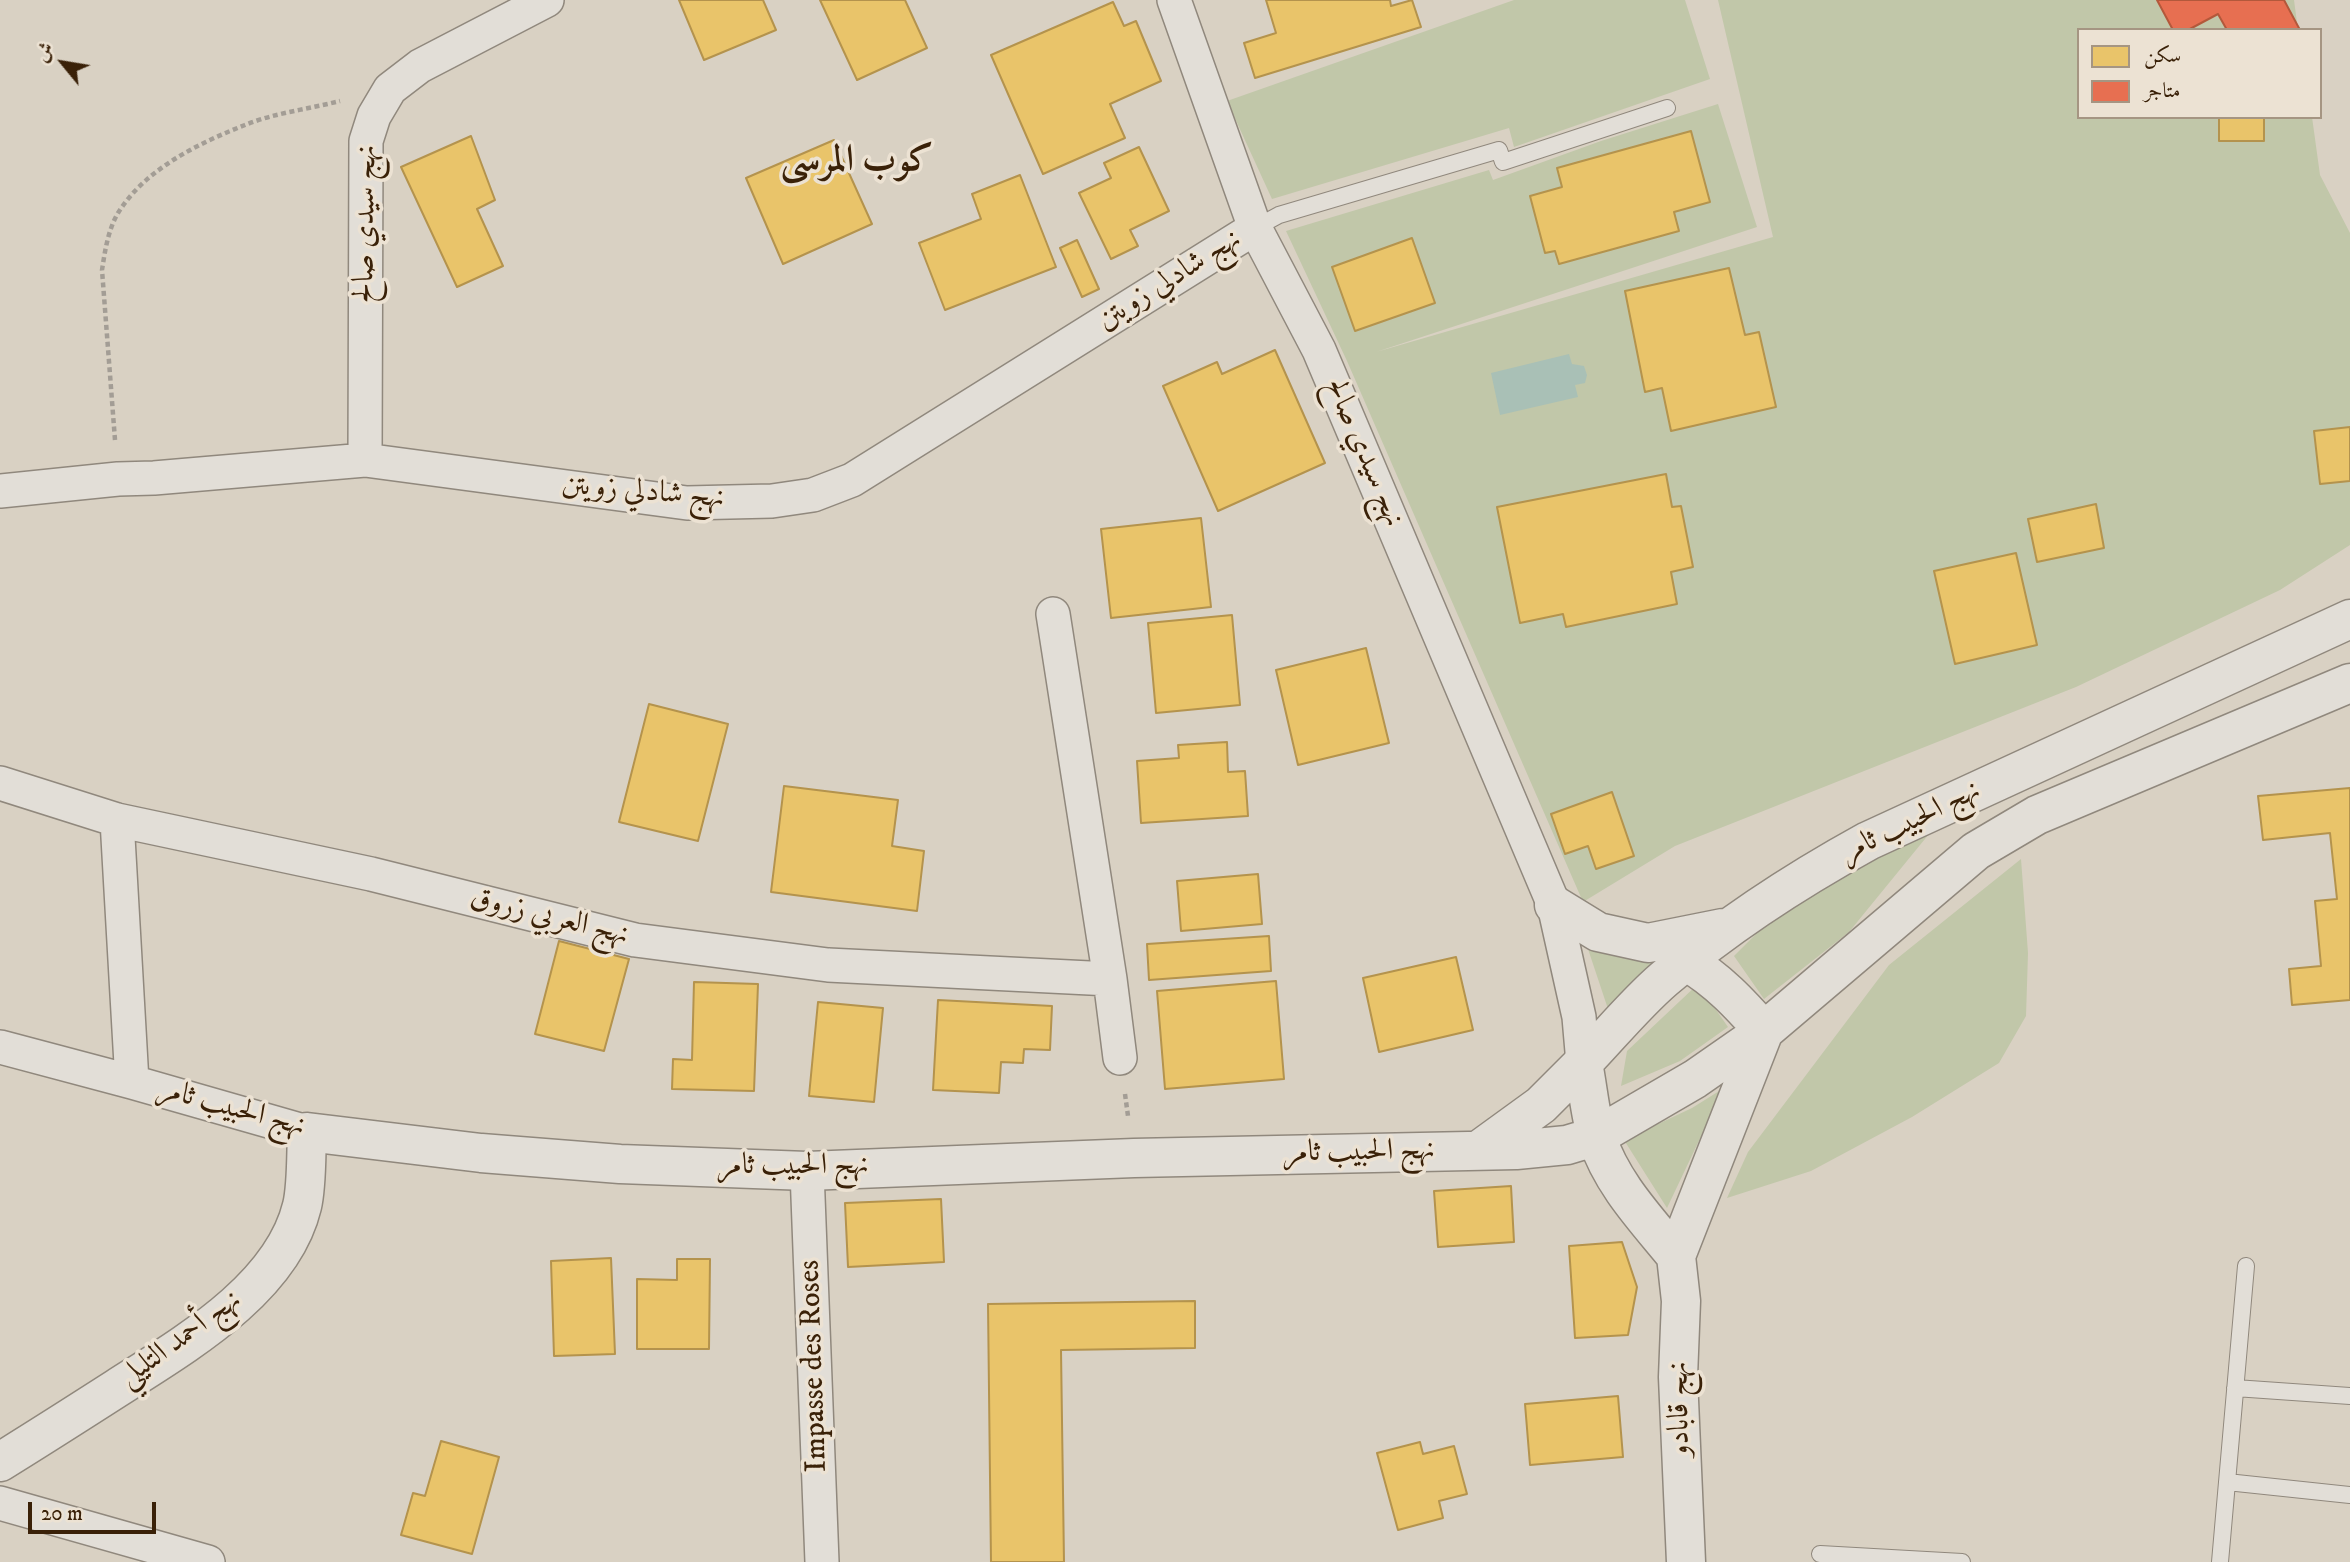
<!DOCTYPE html>
<meta charset="utf-8">
<style>
body{margin:0}
#map{position:relative;width:2350px;height:1562px;overflow:hidden;background:#d9d1c3;font-family:"IM FELL DW Pica",Amiri,serif}
canvas{display:block}
.legend{position:absolute;left:2077px;top:28px;width:245px;height:91px;box-sizing:border-box;background:#ece2d3;border:2px solid #a59582;margin:0;padding:9px 12px;list-style:none;font-size:21px;color:#3a2108}
.legend li{display:flex;align-items:center;gap:14px;height:35px}
.legend b{width:35px;border:2px solid #a59582}
.north{position:absolute;left:28px;top:28px;width:70px;height:70px;-webkit-text-stroke:5px #ece2d3;paint-order:stroke;rotate:300deg;font-size:19px;font-weight:700;line-height:28px;text-align:center;color:#3a2108}
.north::after{content:'';display:block;margin:auto;width:24px;height:32px;background:#3a2108;clip-path:polygon(50% 0,100% 100%,50% 72%,0 100%)}
.scale{position:absolute;left:28px;top:1502px;width:128px;height:32px;box-sizing:border-box;border:4px solid #3a2108;border-top:0;padding-left:9px;font-size:21px;line-height:24px;white-space:nowrap;color:#3a2108;-webkit-text-stroke:5px #ece2d3;paint-order:stroke}
</style>
<div id="map">
<canvas width="2350" height="1562"></canvas>
<ul class="legend">
<li><b style="height:19px;background:#e9c46a"></b>سكن</li>
<li><b style="height:19px;background:#e76f51"></b>متاجر</li>
</ul>
<div class="north">ش</div>
<div class="scale">20 m</div>
</div>
<script>
const ctx = document.querySelector('canvas').getContext('2d');
ctx.lineJoin = 'round';
function paint(path, color) { ctx.fillStyle = color; ctx.fill(path, 'evenodd'); }
function trace(path, color, width, dash) { ctx.strokeStyle = color; ctx.lineWidth = width; ctx.lineCap = dash ? 'butt' : 'round'; ctx.setLineDash(dash || []); ctx.stroke(path); }
function label(font, color, halo, rows, align = 'center') {
  ctx.font = font + ' "IM FELL DW Pica",Amiri,serif'; ctx.lineWidth = 7; ctx.setLineDash([]); ctx.textBaseline = 'middle'; ctx.strokeStyle = halo; ctx.fillStyle = color; for (const [text, x, y, turn = 0] of rows) {
    ctx.save(); ctx.translate(x, y); ctx.rotate((+turn || 0) * Math.PI / 180); ctx.textAlign = isNaN(turn) ? turn : align; if (halo) ctx.strokeText(text, 0, 0); ctx.fillText(text, 0, 0); ctx.restore();
  }
}
paint(new Path2D(`
 M1514,0H1685L1710,79L1514,147L1509,128L1272,199L1227,101Z
 M1718,0H2294L2298,30H2079V117H2312L2320,175L2350,233V545L2280,590L2076,687L1675,846L1583,902L1347,361L1286,231L1489,170L1493,180L1601,141L1718,104L1757,227L1376,352L1773,237Z
 M1929,834L1849,932L1764,999L1734,956L1762,928L1848,872Z
 M2021,859L2028,953L2026,1016L1999,1063L1912,1117L1811,1171L1727,1198L1748,1152L1889,965Z
 M1585,940L1655,960L1609,1012Z
 M1698,984L1728,1027L1680,1061L1621,1086L1627,1051Z
 M1724,1088L1667,1208L1624,1140L1692,1108Z`), '#c1c7a9');
paint(new Path2D(`
 M1569,354L1572,364L1584,366L1587,375L1585,383L1575,385L1578,397L1500,415L1491,373Z`), '#a9c0b6');
const homes = new Path2D(`
 M679,0H763L776,30L704,60Z
 M820,0H905L927,48L857,80Z
 M1266,0H1390L1391,6L1412,0L1421,27L1255,78L1244,43L1276,33Z
 M1113,2L1124,26L1136,21L1161,81L1110,104L1125,138L1043,174L991,55Z
 M2219,117H2264V141H2219Z
 M1691,131L1710,202L1674,212L1679,231L1559,264L1555,251L1545,253L1530,196L1562,187L1557,168Z
 M471,136L495,200L477,209L503,266L457,287L401,167Z
 M834,140L872,224L783,264L746,178Z
 M1139,147L1169,211L1130,230L1138,246L1111,259L1079,193L1111,178L1104,163Z
 M1020,175L1056,267L945,310L919,243L981,219L972,194Z
 M1412,238L1435,303L1355,331L1332,267Z
 M1077,240L1099,289L1082,297L1060,248Z
 M1729,268L1745,335L1759,332L1776,407L1671,431L1662,388L1645,392L1625,291Z
 M1275,350L1325,463L1218,511L1163,386L1217,362L1222,374Z
 M2350,427V481L2320,484L2314,431Z
 M1666,474L1672,507L1681,506L1693,567L1671,572L1677,604L1566,627L1563,614L1520,623L1497,507Z
 M2096,504L2104,548L2037,562L2028,519Z
 M1201,518L1211,607L1111,618L1101,529Z
 M2016,553L2037,645L1955,664L1934,571Z
 M1232,615L1240,705L1156,713L1148,623Z
 M1366,648L1389,743L1298,765L1276,670Z
 M649,704L728,724L698,841L619,822Z
 M1227,742L1228,772L1245,771L1248,816L1141,823L1137,761L1179,758L1178,745Z
 M784,786L898,800L892,846L924,851L917,911L771,892Z
 M2350,788V1000L2292,1005L2289,969L2321,966L2315,901L2337,899L2330,833L2263,840L2258,796Z
 M1612,792L1634,856L1596,869L1588,846L1565,854L1551,814Z
 M1258,874L1262,924L1181,931L1177,881Z
 M1269,936L1271,971L1149,980L1147,944Z
 M559,941L629,959L604,1051L535,1034Z
 M1456,957L1473,1030L1379,1052L1363,978Z
 M1276,981L1284,1079L1165,1089L1157,991Z
 M694,982L758,984L754,1091L672,1089L673,1059L692,1060Z
 M938,1000L1052,1006L1050,1050L1024,1049L1023,1063L1001,1062L999,1093L933,1090Z
 M818,1002L883,1008L874,1102L809,1096Z
 M1511,1186L1514,1242L1438,1247L1434,1191Z
 M941,1199L944,1262L848,1267L845,1203Z
 M1622,1242L1637,1287L1628,1335L1575,1338L1569,1246Z
 M611,1258L615,1354L554,1356L551,1261Z
 M677,1259H710L709,1349H637V1279L677,1280Z
 M1195,1301V1348L1061,1350L1064,1562H991L988,1304Z
 M1618,1396L1623,1457L1530,1465L1525,1404Z
 M441,1441L499,1457L472,1554L401,1535L413,1493L425,1496Z
 M1420,1442L1423,1454L1454,1446L1467,1494L1439,1501L1443,1518L1398,1530L1377,1453Z`);
paint(homes, '#e9c46a');
trace(homes, '#b4934d', 2);
const shops = new Path2D(`
 M2157,0H2284L2300,30H2227L2218,14L2188,30H2173Z`);
paint(shops, '#e76f51');
trace(shops, '#b3583b', 2);
const service = new Path2D(`
 M1255,228L1279,215L1499,150L1503,162L1667,108
 M2235,1388L2350,1396
 M2227,1482L2350,1495
 M1820,1554L1962,1562
 M2220,1562L2246,1266`);
const minor = new Path2D(`
 M1174,0L1255,228L1319,350L1554,905L1579,1017L1583,1063
 M365,460L366,141L374,116L390,89L420,66L547,0
 M0,491L118,479L154,478L365,460L687,503L772,501L813,495L852,480L1255,228
 M1053,614L1110,979L1120,1058
 M0,783L117,820L371,874L635,940L828,965L1110,979
 M117,820L132,1082
 M0,1047L132,1082L307,1132
 M807,1171L822,1562
 M0,1503L208,1562`);
const tertiary = new Path2D(`
 M1554,905L1598,932L1648,943L1723,928
 M1479,1150L1541,1105L1583,1063
 M1676,1256C1646,1219 1612,1184 1597,1138C1590,1115 1588,1088 1583,1063C1610,1035 1635,1004 1664,979C1726,926 1797,880 1868,841L2350,619
 M0,1462C39,1438 78,1413 117,1388C184,1345 282,1289 302,1206C307,1186 306,1153 307,1132L481,1153L620,1164L807,1171L1134,1158L1516,1150L1567,1145L1597,1136L1695,1079L1764,1031L1976,851L2037,815L2350,683
 M1686,1562L1678,1377L1681,1301L1676,1256L1764,1031C1740,1004 1718,980 1687,962`);
trace(service, '#90887d', 18);
trace(minor, '#90887d', 36);
trace(tertiary, '#90887d', 41);
trace(new Path2D(`
 M115,440L102,270C105,251 108,230 118,213C145,169 199,143 245,125C274,113 309,109 340,101
 M1125,1094L1128,1116`), '#a39d95', 4.5, [5, 3.5]);
trace(service, '#e2ded7', 16);
trace(minor, '#e2ded7', 33);
trace(tertiary, '#e2ded7', 38);
label('30px', '#3a2108', '#ece2d3', [
 ["نهج سيدي صالح",367,224,-89],
 ["نهج شادلي زويتن",1170,281,-32],
 ["نهج سيدي صالح",1363,453,67],
 ["نهج شادلي زويتن",643,493,5],
 ["نهج الحبيب ثامر",1911,823,-26],
 ["نهج العربي زروق",549,918,14],
 ["نهج الحبيب ثامر",231,1109,15],
 ["نهج الحبيب ثامر",1359,1153,-1],
 ["نهج الحبيب ثامر",793,1167],
 ["نهج أحمد التليلي",181,1340,-36],
 ["Impasse des Roses",815,1366,-92],
 ["نهج قابادو",1681,1409,-91]
]);
label('bold 37px', '#3a2108', '#ece2d3', [
 ["كوب المرسى",857,162]
]);
</script>
